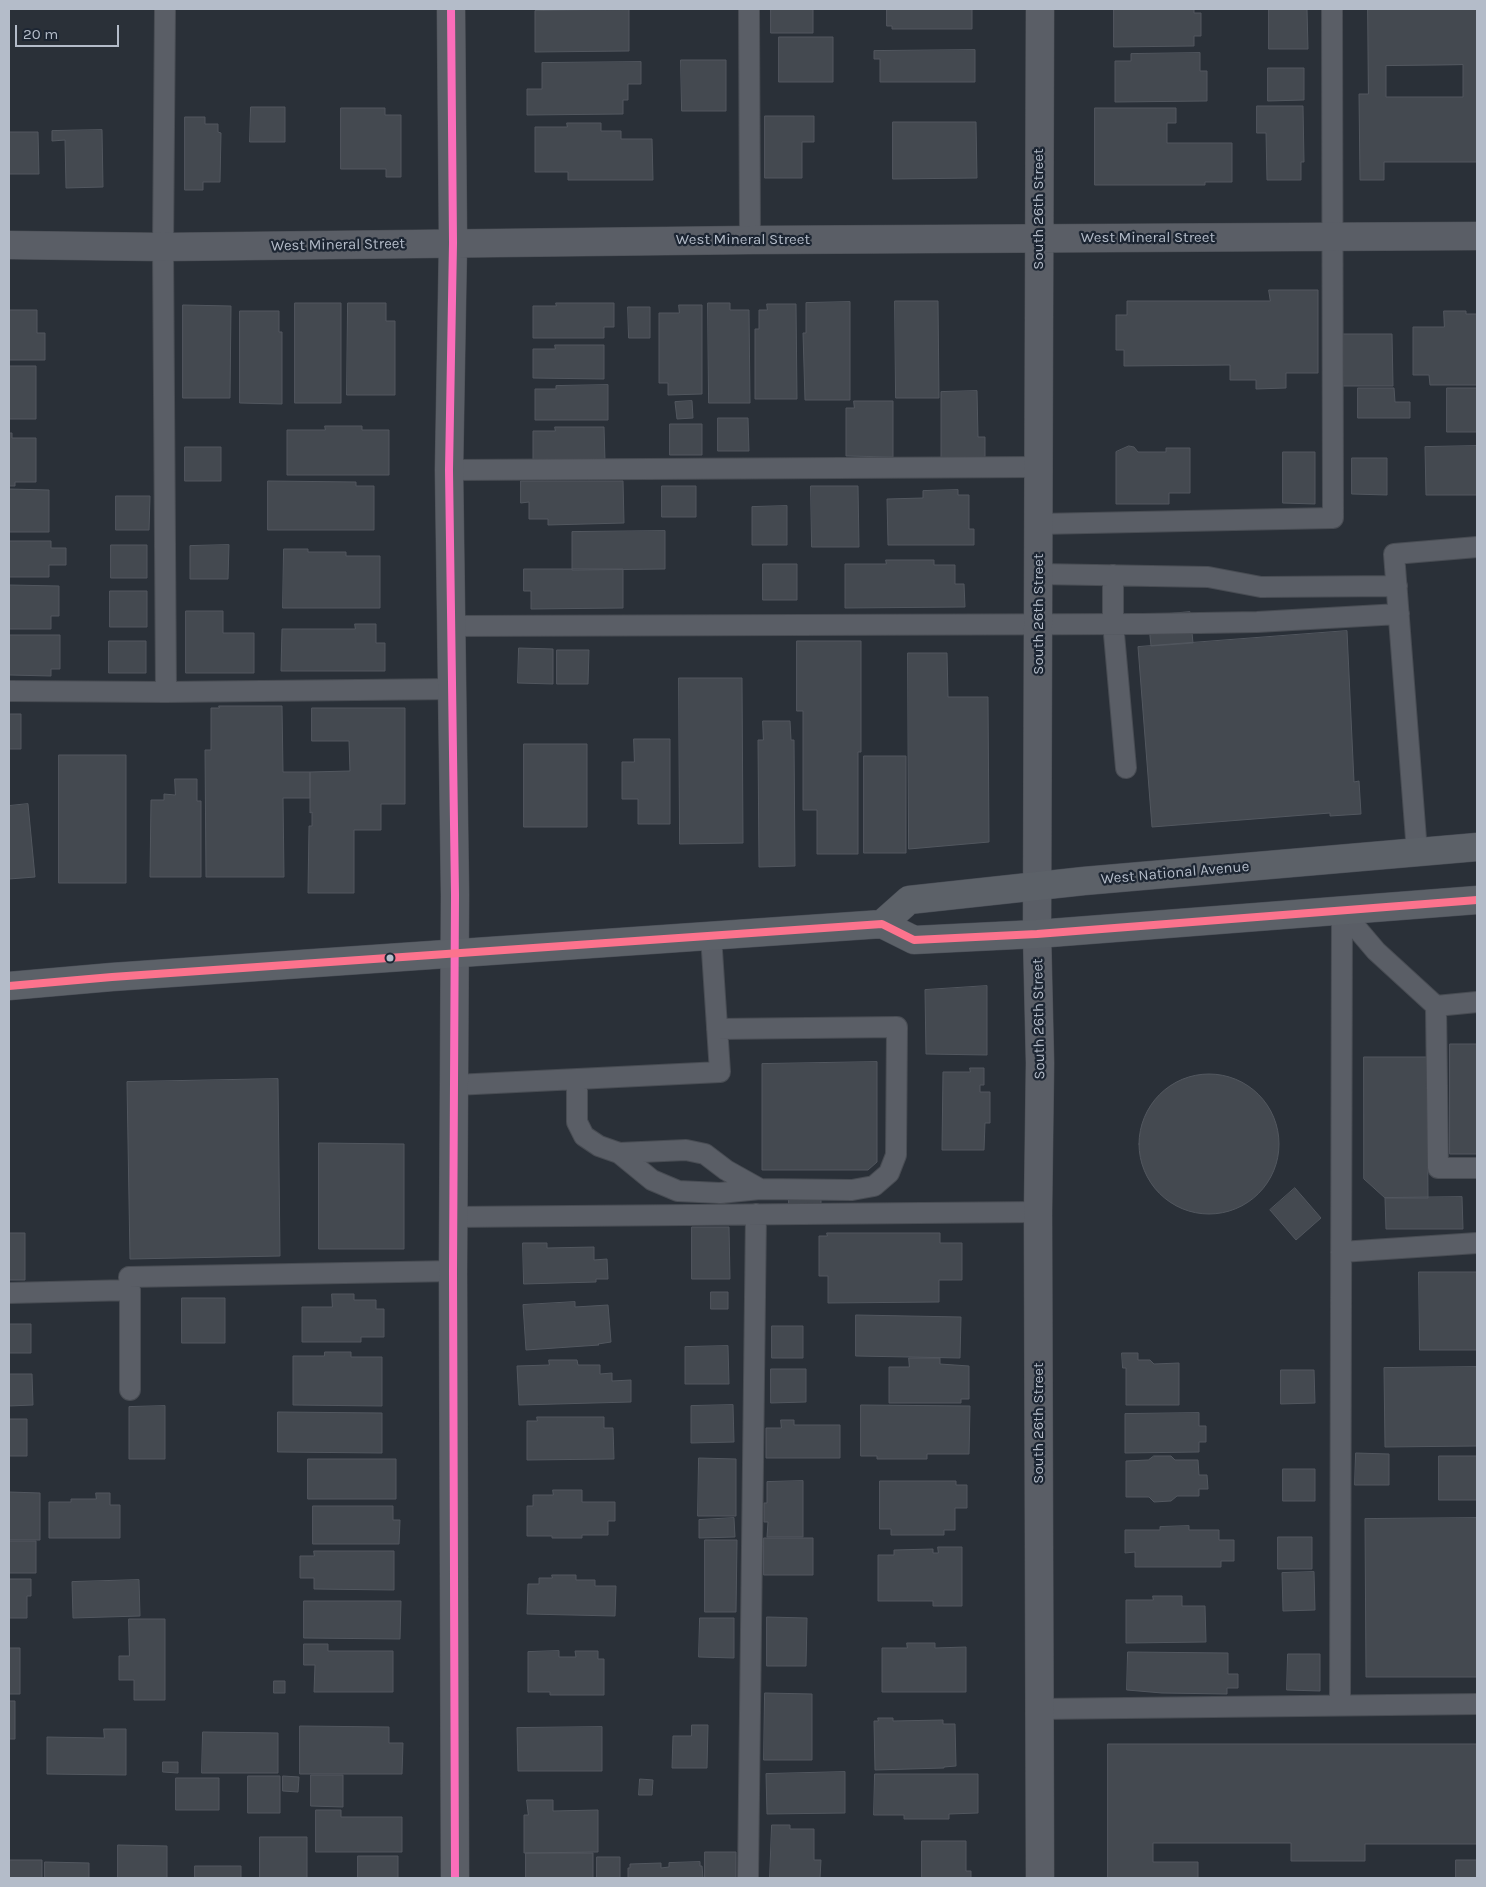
<!DOCTYPE html>
<style>
body{margin:0}
#map{position:relative;width:1486px;height:1887px;overflow:hidden;background:#2a3038;font-family:Karla,sans-serif}
canvas{display:block}
.frame{position:absolute;inset:0;border:10px solid #b4bcc9;pointer-events:none}
.scale{position:absolute;left:15px;top:25px;width:104px;height:22px;box-sizing:border-box;border:2px solid #b4bcc9;border-top:0;padding-left:6px;font-size:15px;line-height:18px;white-space:nowrap;color:#b4bcc9;-webkit-text-stroke:4px #1d2633;paint-order:stroke}
</style>
<div id="map">
<canvas width="1486" height="1887"></canvas>
<div class="frame"></div>
<div class="scale">20 m</div>
</div>
<script>
const ctx = document.querySelector('canvas').getContext('2d');
ctx.lineJoin = 'round';
function paint(path, color) { ctx.fillStyle = color; ctx.fill(path, 'evenodd'); }
function trace(path, color, width, dash) { ctx.strokeStyle = color; ctx.lineWidth = width; ctx.lineCap = dash ? 'butt' : 'round'; ctx.setLineDash(dash || []); ctx.stroke(path); }
function label(font, color, halo, rows, align = 'center') {
  ctx.font = font + ' Karla,sans-serif'; ctx.lineWidth = 4.5; ctx.setLineDash([]); ctx.textBaseline = 'middle'; ctx.strokeStyle = halo; ctx.fillStyle = color; for (const [text, x, y, turn = 0] of rows) {
    ctx.save(); ctx.translate(x, y); ctx.rotate((+turn || 0) * Math.PI / 180); ctx.textAlign = isNaN(turn) ? turn : align; if (halo) ctx.strokeText(text, 0, 0); ctx.fillText(text, 0, 0); ctx.restore();
  }
}
const building = new Path2D(`
 M771,9H813V33H771Z
 M887,9H972V29H892V26H887Z
 M1114,9H1194V13H1201V36H1194V46L1114,47Z
 M1269,9H1307L1308,49H1269Z
 M1368,9H1477V162H1384V180H1360L1359,94H1368ZM1463,65V97H1386V66Z
 M629,10V51L535,52V11Z
 M779,37H833V82H779Z
 M975,50V82H880V59H874V51Z
 M1200,53V71H1207V101L1115,102V61H1131V54Z
 M681,60H726V111H682Z
 M641,62V84H628V100H623V114L527,115V89H542V63Z
 M1268,68H1304V100L1268,101Z
 M1257,106H1303L1304,162H1301V180H1267L1266,133H1257Z
 M251,107H285V142H250Z
 M341,108H385V115H401V177H386V169H341Z
 M1095,108H1176V123H1167V143H1232V182H1205V185H1095Z
 M765,116H814V142H802V178H765Z
 M185,117H205V124H218V132L221,133L220,182H203V190H185Z
 M893,122H976L977,178L893,179Z
 M567,123H601V131H621V139H652L653,180H568V172H535V127H567Z
 M102,130L103,187L66,188L65,140L52,141V131Z
 M9,132H38L39,174H9Z
 M1269,290H1318V373H1286V388L1256,389V380H1230V365L1124,366V350H1116V315H1127V301H1270Z
 M895,301H938L939,398H896Z
 M850,302V400H805L803,333H806V303Z
 M295,303H341V403H295Z
 M348,303H386V321H395V395H347Z
 M556,303H614V327H604V338H533V306H556Z
 M708,303H730V310H749L750,403H709Z
 M767,304H796L797,399H755V329H759V310H767Z
 M183,305L231,306L230,398H183Z
 M679,305H702V394L668,395V383H659V313H679Z
 M9,306V310H37V333H45V360H9Z
 M628,307H650V338H629Z
 M240,311H279V332H282V404L240,403Z
 M1444,311H1466V314H1477V385H1430L1429,375H1413V327H1444Z
 M1343,334H1392L1393,386H1343Z
 M555,345H604V379L533,378V349H555Z
 M9,366H36V419H9Z
 M608,385V420H535V389H556V386Z
 M1358,388H1394L1395,402H1410V418H1358Z
 M1447,388H1477V432H1447Z
 M977,391L978,437H985V458H941V392Z
 M692,401L693,418L677,419L675,402Z
 M854,401H893V457L846,456V408H854Z
 M718,418H748L749,451H718Z
 M670,424H702V455H670Z
 M325,426H362V430H389V475H287V430H325Z
 M555,427H604L605,461L533,460V431H555Z
 M9,433H12V438H36V482H15V486H9Z
 M1129,446L1134,447L1138,452H1166V448H1190V493H1169V504H1116V452Z
 M1477,446V495H1426L1425,447Z
 M185,447H221V481H185Z
 M1283,452H1315V504L1283,503Z
 M1352,458H1387V495L1352,494Z
 M268,481L356,482V486H374V530H268Z
 M521,481H623L624,523L548,525V519H529V502L521,503Z
 M662,486H696V517H662Z
 M811,486H858L859,547H812Z
 M9,489L49,490V532H9Z
 M958,490V495H969V529H974V545H888L887,499L923,498V491Z
 M116,496H150L149,530H116Z
 M787,506V545H752V507Z
 M665,531V569L572,570V532Z
 M9,541H51V548H66V565H49V577H9Z
 M111,545H147V578H111Z
 M229,545L228,579H190V546Z
 M284,549H308V552H346V556H380V608H283Z
 M886,560H934V565H955V584H964L965,607L845,608V564H886Z
 M763,564H797V600H763Z
 M524,569H623V608L531,609V591H524Z
 M9,585L59,586V616H51V629H9Z
 M110,591H147V627H110Z
 M186,611H223V633H254V673H186Z
 M1190,612L1193,643L1151,646L1148,616Z
 M355,624H376V643H385V671H281L282,629H355Z
 M1347,631L1354,782L1359,781L1361,814L1330,816V813L1152,827L1138,647Z
 M9,635H60V669H51V676L9,675Z
 M109,641H146V673H109Z
 M797,641H861V752H858V854H817V810H803V711H797Z
 M519,648L553,649V684L518,683Z
 M557,650H589L588,684H557Z
 M908,653H947L948,697H988L989,842L909,849Z
 M679,678H742L743,843L680,844Z
 M219,706H282L283,772H310V798H283L284,877H206L205,750H211V708H219Z
 M312,708H405V804H381V830H354V893H308L309,826H312V812L310,813V772L350,771L349,741H312Z
 M9,714H21V749H9Z
 M763,721H790L791,740H794L795,866L759,867L758,740H763Z
 M634,739H670V824H638V799H622V762H634Z
 M524,744H587V827H524Z
 M59,755H126V883H59Z
 M864,756H906V853H864Z
 M175,779H197V801H201V877H150L151,800H164V794L175,795Z
 M28,804L35,877L9,879V806Z
 M987,986V1055L926,1054L925,990Z
 M1450,1044H1477V1154H1450Z
 M1364,1057H1427L1428,1198H1385L1364,1179Z
 M877,1062V1162L868,1170H762V1064Z
 M970,1068H984V1085H980V1092H990V1123H985L984,1150H942L943,1072H970Z
 M1139 1144a70 70 0 1 1 140 0a70 70 0 1 1-140 0Z
 M278,1079L280,1256L130,1259L127,1082Z
 M319,1143L404,1144V1249H319Z
 M1295,1188L1321,1218L1296,1240L1270,1210Z
 M789,1193H821V1205H789Z
 M1462,1197L1463,1229H1386L1385,1198Z
 M692,1227H729L730,1279H692Z
 M9,1233H25V1280H9Z
 M827,1233H940V1243H962V1280H939V1302L828,1303V1276H819V1236H827Z
 M523,1243H547V1248L594,1247V1260L607,1259L608,1279H596V1282L524,1284Z
 M1419,1272H1477V1350H1420Z
 M711,1292H728V1309H711Z
 M332,1294H354V1300H376V1309H384V1337H361V1342H302V1307H332Z
 M182,1298H225V1343H182Z
 M575,1302V1307L608,1305L611,1342L598,1344L599,1345L526,1350L523,1305Z
 M9,1305V1324H31V1353H9Z
 M856,1315L961,1317L960,1358L856,1356Z
 M772,1326H803V1358H772Z
 M728,1346L729,1384H685V1347Z
 M325,1352H351V1357H382V1406L293,1405V1356H324Z
 M1122,1353H1138V1360H1150L1154,1364L1179,1363V1405H1126V1368H1123Z
 M909,1358H940V1364L969,1366V1399H961V1403H889V1367H909Z
 M549,1360H577L578,1365H600V1374L612,1373V1381L631,1380V1402L519,1405L517,1366L549,1365Z
 M1477,1367V1446L1385,1447L1384,1368Z
 M771,1369H806V1402L771,1403Z
 M1281,1370H1314L1315,1403L1281,1404Z
 M9,1374H32L33,1405L9,1406Z
 M733,1405L734,1442L691,1443V1406Z
 M861,1405L970,1406L969,1454H927V1459H877V1456H861Z
 M165,1406V1459H129V1407Z
 M278,1412L382,1413V1453L278,1452Z
 M1199,1413V1426H1206V1442H1199V1452L1125,1453V1414Z
 M537,1417H604V1428H613L614,1459L527,1460V1421H537Z
 M9,1419H27V1456H9Z
 M781,1420H794V1425H840V1458H766V1428H781Z
 M1356,1453L1389,1454V1485H1355Z
 M1154,1456H1171L1175,1460H1198L1199,1475H1207L1208,1489H1199V1496H1177L1171,1501L1154,1502L1149,1497H1126V1461L1148,1460Z
 M1439,1456H1477V1500H1439Z
 M699,1458L736,1459V1516H698Z
 M308,1459H396V1499H308Z
 M1283,1469H1315V1501H1283Z
 M803,1481V1537H767L768,1522H764V1503H767V1482Z
 M880,1481H956V1485H967V1508H955V1530H944V1535H891V1529H880Z
 M553,1490H582V1502H615V1521H608V1535H582V1538H552V1536H527V1506H533V1495H553Z
 M9,1492L40,1493V1540H9Z
 M96,1493H110V1505H120V1538H49V1502H71V1499H96Z
 M313,1506H393V1520H400L399,1544H313Z
 M734,1518L735,1537L699,1538V1520Z
 M1477,1518V1677H1366L1365,1519Z
 M1189,1526V1530H1219V1540H1234V1561H1221V1567H1135V1552L1125,1553V1530H1160V1527Z
 M1278,1537H1312V1569H1278Z
 M764,1538H813V1575H764Z
 M705,1540H737L736,1612H705Z
 M9,1541H36V1573H9Z
 M938,1547H962V1606H933V1601H878V1555H894V1550L933,1549V1553H938Z
 M314,1551H394V1590L314,1589V1578H300V1556H314Z
 M1314,1572L1315,1610L1283,1611L1282,1573Z
 M552,1575H576V1580H595V1586H616L615,1616L527,1614L528,1584H539V1578H552Z
 M9,1579H31V1596H27V1618H9Z
 M139,1580L140,1616L73,1618L72,1582Z
 M1153,1596H1182V1606H1205L1206,1642L1126,1643V1600H1153Z
 M304,1601H401L400,1639L304,1638Z
 M767,1617L807,1618L806,1666H767Z
 M700,1618H734V1658L699,1657Z
 M129,1619H165V1700H134V1680H119V1656H129Z
 M907,1643H935V1648L966,1647V1692H882V1648H907Z
 M304,1644H328V1651H393V1692H314L315,1665H304Z
 M9,1648H20V1694H9Z
 M559,1651V1657H576L575,1651H598V1659H604V1695H550V1692H528V1652Z
 M1128,1652L1228,1653V1674H1238V1688H1227V1694L1162,1693L1127,1690Z
 M1288,1654H1320V1691L1287,1690Z
 M274,1681H285V1693H274Z
 M765,1693L812,1694V1760H764Z
 M9,1701H15V1739H9Z
 M878,1718H893V1721L943,1720V1724H955L956,1766L944,1767V1768L875,1770L874,1721H878Z
 M692,1725H708L707,1768H672L673,1736H691Z
 M300,1726L389,1727V1743H403L402,1774H300Z
 M602,1727V1771H518L517,1728Z
 M104,1729H126V1775L47,1774V1737L104,1738Z
 M203,1732L278,1733V1773H202Z
 M1108,1744H1477V1844H1365V1861H1291V1843H1153V1862H1198V1878H1108Z
 M163,1762H178V1773L163,1772Z
 M845,1772V1813L767,1814L766,1774Z
 M875,1774H978V1813L949,1814V1819H904V1815H874Z
 M311,1775H343V1807L311,1806Z
 M248,1776H280V1813H248Z
 M283,1776L299,1777L298,1792L283,1791Z
 M176,1778H219V1810H176Z
 M640,1779L653,1780L652,1795H639Z
 M527,1800H553V1811L598,1810V1852L524,1853V1815H528Z
 M316,1810H341V1817H402V1852H316Z
 M772,1825H790V1829H814V1860H821L820,1878H770Z
 M260,1837H307V1878H260Z
 M922,1841H966V1871H971V1878H922Z
 M118,1845L167,1846V1878H118Z
 M705,1852H736V1878H705Z
 M526,1853H593V1878H526Z
 M358,1856H398V1878H358Z
 M597,1857H620V1878H597Z
 M9,1860H42V1878H9Z
 M1456,1860H1477V1878H1456Z
 M45,1862L89,1863V1878H45Z
 M700,1862V1866H702L703,1878H628V1868H630V1864L661,1863V1868L669,1867V1863Z
 M195,1866H241V1878H195Z`);
paint(building, '#444950');
trace(building, '#52575f', 1);
const service = new Path2D(`
 M165,9L163,247L166,692
 M749,9L750,240
 M449,470L1039,467
 M1039,524L1333,518L1332,9
 M1039,574L1208,577L1261,587L1397,586
 M1113,575V623L1126,768
 M452,626L1142,624L1257,622L1399,614
 M9,691L166,692L453,689
 M1417,852L1394,554L1477,547
 M1342,911L1376,951L1436,1006L1477,1002
 M1436,1006L1438,1168H1477
 M577,1079V1122L584,1136L599,1146L619,1153L652,1180L678,1191L720,1193L760,1189L852,1190L874,1186L889,1173L896,1155L897,1027L717,1029
 M455,1085L720,1072L711,936
 M619,1153L686,1150L705,1154L726,1170L760,1189
 M453,1217L1038,1212
 M1341,1252L1477,1243
 M9,1293L130,1290
 M130,1390V1290L129,1277L453,1271
 M1340,1705L1342,911
 M1039,1709L1477,1704
 M748,1878L756,1214`);
const minor = new Path2D(`
 M451,9L453,243L449,470L455,895L453,1271L455,1878
 M9,245L163,247L750,240L1477,236
 M1040,1878L1038,1212L1040,1063L1037,934L1040,9`);
const primary = new Path2D(`
 M882,924L909,900L1084,881L1477,847
 M9,986L112,977L882,924L914,940L1037,934L1477,900`);
trace(service, '#484c53', 22);
trace(minor, '#484c53', 29);
trace(primary, '#484c55', 29);
trace(service, '#5a5e66', 20);
trace(minor, '#5a5e66', 28);
trace(primary, '#5c6168', 28);
trace(new Path2D(`
 M451,9L453,243L449,470L455,895L453,1271L455,1878`), '#fb6dba', 8);
trace(new Path2D(`
 M9,986L112,977L882,924L914,940L1037,934L1477,900`), '#fc738d', 8);
for (const [x, y, r, color] of [
 [390,958,4.5,"#b4bcc9"]
]) { const dot = new Path2D(); dot.arc(x, y, r, 0, 2 * Math.PI); ctx.fillStyle = color; ctx.fill(dot); trace(dot, '#1d2633', 2); }
label('15px', '#b4bcc9', '#1d2633', [
 ["South 26th Street",1039,209,-90],
 ["West Mineral Street",1148,238],
 ["West Mineral Street",743,240],
 ["West Mineral Street",338,245,-1],
 ["South 26th Street",1039,614,-90],
 ["West National Avenue",1175,873,-5],
 ["South 26th Street",1039,1019,-91],
 ["South 26th Street",1039,1423,-90]
]);
</script>
